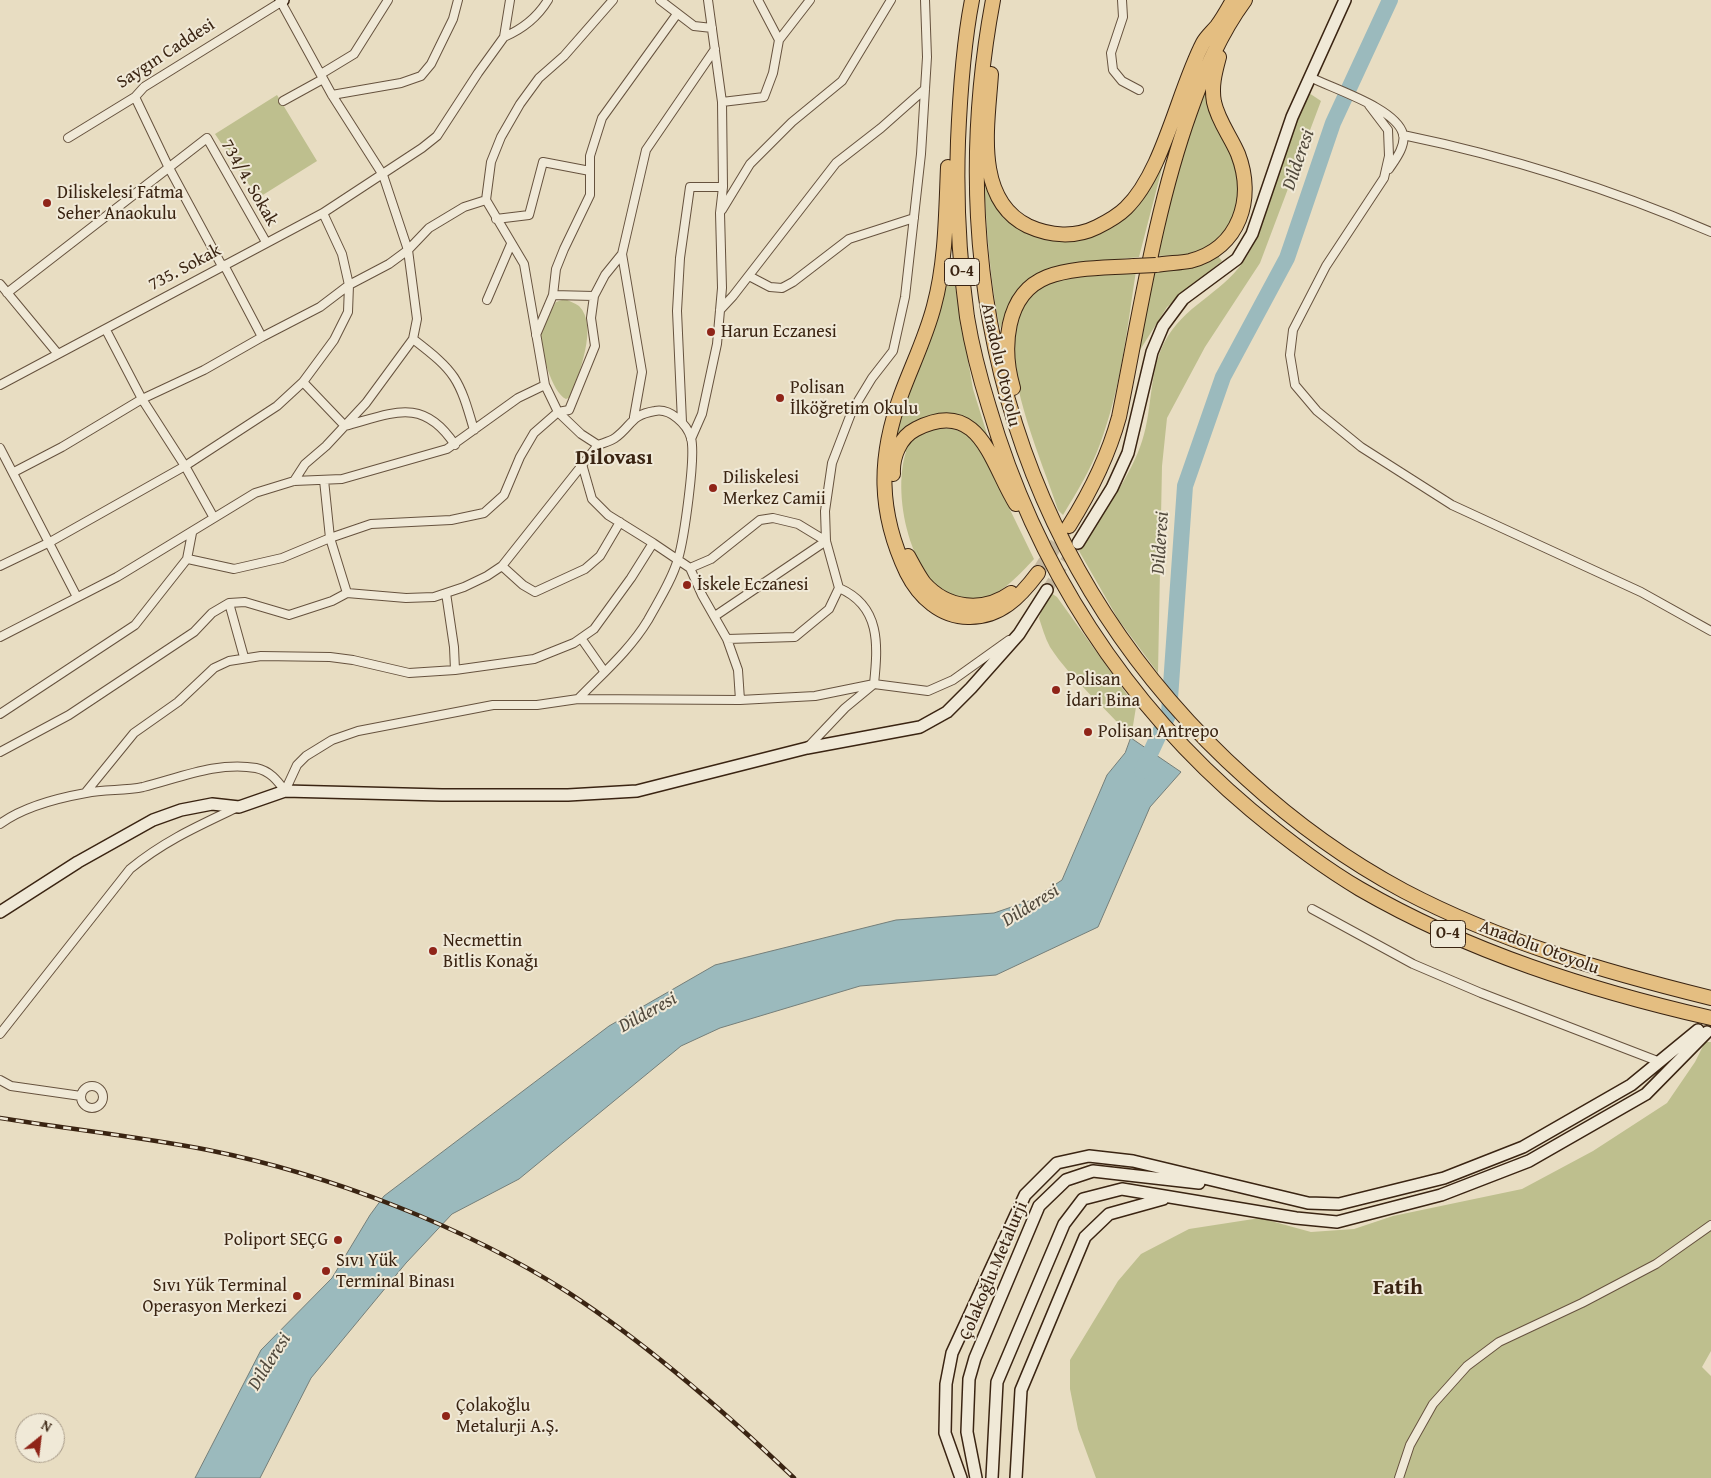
<!DOCTYPE html>
<meta charset="utf-8">
<style>
body{margin:0}
#map{position:relative;width:1711px;height:1478px;overflow:hidden;background:#e8ddc2;font-family:"Gentium Book Plus",serif}
canvas{display:block}
.north{position:absolute;left:15px;top:1413px;width:50px;height:50px;box-sizing:border-box;background:#f0e9d7;border:1px solid #a79a88;border-radius:50%;rotate:29deg;font-size:14px;font-weight:700;line-height:20px;text-align:center;color:#3a2412}
.north::after{content:'';display:block;margin:auto;width:18px;height:22px;background:#8f2418;clip-path:polygon(50% 0,100% 100%,50% 72%,0 100%)}
</style>
<div id="map">
<canvas width="1711" height="1478"></canvas>
<div class="north">N</div>
</div>
<script>
const ctx = document.querySelector('canvas').getContext('2d');
ctx.lineJoin = 'round';
function paint(path, color) { ctx.fillStyle = color; ctx.fill(path, 'evenodd'); }
function trace(path, color, width, dash) { ctx.strokeStyle = color; ctx.lineWidth = width; ctx.lineCap = dash ? 'butt' : 'round'; ctx.setLineDash(dash || []); ctx.stroke(path); }
function label(font, color, halo, rows, align = 'center') {
  ctx.font = font + ' "Gentium Book Plus",serif'; ctx.lineWidth = 4; ctx.setLineDash([]); ctx.textBaseline = 'middle'; ctx.strokeStyle = halo; ctx.fillStyle = color; for (const [text, x, y, turn = 0] of rows) {
    ctx.save(); ctx.translate(x, y); ctx.rotate((+turn || 0) * Math.PI / 180); ctx.textAlign = isNaN(turn) ? turn : align; if (halo) ctx.strokeText(text, 0, 0); ctx.fillText(text, 0, 0); ctx.restore();
  }
}
paint(new Path2D(`
 M1208,76L1240,182L1236,214L1223,235L1202,251L1189,255L1154,256L1162,219Z
 M1309,93L1321,101L1260,263L1205,347L1167,418L1162,466L1158,673L1118,619L1079,551C1100,517 1126,484 1140,447C1153,414 1148,375 1164,343C1184,305 1220,295 1243,262C1254,247 1260,227 1266,210C1281,171 1291,130 1309,93Z
 M277,95L317,161L258,198L215,134Z
 M1167,149L1139,257L1073,264L1019,291L1009,303L1000,329C990,281 987,232 984,183L993,199L1017,227L1102,231Z
 M1217,255L1222,261L1167,307L1140,350H1137L1151,273L1203,263Z
 M950,257L973,389L987,434C960,412 918,408 896,438L894,435L899,417L939,310Z
 M1136,271C1127,329 1121,388 1100,444C1091,469 1077,492 1063,515L1058,510C1041,458 1009,388 1013,333C1013,318 1030,293 1042,285C1063,272 1110,273 1136,271Z
 M565,299C569,301 575,303 579,306C599,326 578,375 571,397L566,399C552,393 540,349 541,334C542,323 551,311 556,302Z
 M939,428C957,428 967,432 979,446L1034,559C1018,576 993,604 967,601C912,594 891,496 906,452L903,451L911,437Z
 M1048,591L1057,597L1136,707L1131,738C1106,707 1072,681 1050,647C1045,638 1042,627 1039,618Z
 M1705,1042H1711V1351L1702,1367L1711,1376V1478H1096L1078,1429L1070,1389V1360L1118,1281L1141,1254L1189,1229L1260,1218L1311,1232L1354,1229L1393,1216L1522,1189L1593,1151L1667,1103L1695,1062Z`), '#bebf8e');
const water = new Path2D(`
 M1131,738L1181,772L1150,807L1098,927L996,975L860,986L720,1028L681,1046L519,1179L452,1214L406,1263L311,1378L260,1478H195L261,1350L332,1278L370,1215L384,1196L609,1026L715,965L896,920L994,913L1032,900L1062,880L1107,775L1125,753Z`);
paint(water, '#9bbabd');
trace(water, '#747e79', 1);
trace(new Path2D(`
 M1142,771L1169,713L1185,486L1223,377L1287,258L1333,123L1390,0`), '#9bbabd', 16);
trace(new Path2D(`
 M1047,590L1075,547`), '#c5b89f', 11, [11, 5.5]);
trace(new Path2D(`
 M1038,573L1067,527`), '#c5b89f', 14, [14, 7]);
const street = new Path2D(`
 M660,0L694,26L712,28
 M758,0L779,40
 M1122,0L1123,17L1111,53L1113,70L1122,81L1139,90
 M504,37C523,29 537,18 548,0
 M321,74L354,54L388,0
 M1310,77C1333,89 1396,108 1403,134C1406,146 1395,160 1389,169
 M332,95L401,83L421,76L431,64L453,19L458,0
 M135,97L168,166L222,266
 M283,101L323,79
 M722,102L764,97L773,73L779,40L810,0
 M1369,105L1388,130L1389,156L1384,178L1326,266L1293,330L1290,355L1295,385L1317,411L1361,447L1452,505L1641,592L1711,631
 M1403,135C1510,157 1611,189 1711,232
 M68,138L135,97L144,87L281,2L332,95L383,175L408,250L417,319L413,339L366,403L326,446L305,464L294,481
 M486,200L491,162L501,137L520,104L539,78L564,56L613,0
 M722,210L750,164L792,122L842,81L891,0
 M496,219L529,215L543,162L590,171
 M224,265L262,337L320,307L349,285L342,254L323,213
 M749,276L770,287L782,288L793,282L849,239L914,218
 M0,284L58,354
 M7,293L207,138L266,242
 M553,295L594,296
 M487,300L511,244
 M720,310L733,296L836,163L881,128L925,89
 M106,330L142,399L185,466L214,518
 M536,335L553,295L556,269L564,249L590,195V156L602,118L677,14
 M413,339C456,372 459,378 474,430
 M303,382L345,426C393,413 423,396 455,445
 M0,385L323,213L422,148L437,136L478,73L504,37L510,0
 M634,417L642,372L622,254L646,150L715,49
 M682,422L677,311L680,258L690,187H723
 M691,439L702,414L717,344L722,288L720,213L723,187L722,102L708,0
 M0,448L77,597
 M14,472L62,447L142,399L204,370L262,337
 M324,480L330,538L347,593L406,598L434,597L464,587L487,576L502,566L598,445C603,443 611,441 615,438C632,426 630,415 655,411C670,408 687,424 691,438C696,456 684,539 678,559C672,580 659,600 648,620C630,650 602,674 578,699
 M653,543L690,568L702,595L727,639L738,670L740,700
 M188,559L234,569L282,558L330,538L371,524L451,520L484,513L504,495L520,457L534,433L558,412L569,410L595,346L591,318L594,296L605,275L622,254
 M0,566L50,542L185,466L277,406L303,382L334,340L348,312L349,285L389,264L408,250L429,228L464,207L486,200L524,264L545,385L558,412L581,434L598,445
 M502,566L523,585L535,592L585,569L600,556L620,522
 M690,568L711,559L760,520L773,518L798,524L826,541
 M839,588C881,606 878,645 874,684L928,691L953,680L1009,640
 M446,593L454,647L455,670
 M229,603L244,657
 M715,616L826,541
 M0,637L117,577L255,493L294,481L342,479L447,449L518,398L545,385
 M581,638L604,671
 M727,639L795,637L829,609L839,588L826,541L825,511L832,463L852,411L872,378L893,351L905,297L921,154L927,57L925,0
 M0,714L135,625L187,559L192,533
 M0,752L69,715L194,632L212,613L229,603L245,602L289,615L332,601L347,593
 M285,791L297,765L306,756L332,740L358,731L493,705H537L578,699L740,700L815,696L874,684L845,708L808,747
 M86,792L134,733L178,702L214,668L229,661L261,656L330,657L353,660L409,673L455,670L534,659L574,643L594,629L631,578L653,543L608,515L592,499L582,464
 M0,824C23,807 58,798 86,793C105,789 125,791 143,787C179,778 218,761 256,768C270,771 277,780 285,791
 M1312,909L1413,964L1481,993L1660,1062
 M0,1034L130,869C164,841 198,826 238,807
 M0,1080L11,1086L81,1096
 M81 1097a11 11 0 1 1 22 0a11 11 0 1 1-22 0Z
 M1399,1478L1410,1445L1433,1404L1467,1366L1499,1342L1582,1303L1656,1264L1711,1225`);
const secondary = new Path2D(`
 M281,2L283,0
 M1078,543L1112,488L1128,453L1152,352L1163,326L1183,299L1237,259L1252,234L1292,117L1345,0
 M0,912L78,862L153,820L181,810L212,804L239,807L285,791L442,795H568L637,791L807,748L920,727L947,712L971,688L1019,634L1047,590
 M961,1478L945,1433L946,1384L952,1353L1025,1195L1057,1163L1089,1156L1133,1161L1308,1203L1339,1204L1444,1178L1523,1147L1631,1085L1698,1030
 M976,1478L967,1432L969,1379L975,1358L1039,1206L1066,1180L1093,1171L1199,1183
 M992,1478L997,1382L1064,1224L1083,1199L1122,1189L1296,1218L1337,1222L1441,1195L1529,1161L1646,1094L1707,1032
 M1016,1478L1021,1390L1085,1237L1109,1214L1163,1199`);
const highway = new Path2D(`
 M972,0C963,46 960,94 958,141C956,200 959,259 967,317C972,347 980,378 989,407C1035,565 1125,704 1251,810C1286,839 1321,866 1360,889C1469,952 1589,990 1711,1018
 M993,0C938,293 1023,579 1247,779C1294,822 1348,861 1404,891C1501,942 1606,972 1711,998
 M991,74C988,123 973,199 1028,226C1050,236 1075,238 1097,227C1107,222 1118,216 1126,208C1163,172 1178,91 1203,43C1206,37 1212,32 1217,26C1223,18 1228,9 1233,0
 M948,167C946,213 946,262 934,306C926,337 912,365 901,395C878,458 878,512 907,573C919,597 941,617 968,617C1000,618 1020,597 1038,573
 M1156,265C1167,263 1180,263 1190,261C1240,248 1255,198 1238,154C1231,137 1218,121 1214,102C1211,86 1215,72 1219,57
 M1013,388C1002,350 1004,294 1047,277C1073,267 1106,268 1134,266
 M893,474C892,457 900,437 916,429C980,396 991,464 1016,504
 M1069,526C1091,491 1108,457 1119,417C1140,314 1155,210 1190,112C1204,72 1220,34 1245,0
 M908,556C913,565 918,575 924,583C947,609 983,613 1011,593`);
trace(street, '#66523e', 10);
trace(secondary, '#3a2412', 14);
trace(highway, '#3a2412', 16);
trace(street, '#f0e9d7', 8);
trace(secondary, '#f0e9d7', 11);
trace(highway, '#e4be81', 14);
const rail = new Path2D(`
 M0,1118C69,1129 140,1137 208,1150C328,1174 466,1227 569,1293C650,1346 724,1411 794,1478`);
trace(rail, '#3a2412', 4.5);
trace(rail, '#f0e9d7', 2.5, [8]);
const highwayBridge = new Path2D(`
 M1134,266L1156,265`);
trace(highwayBridge, '#3a2412', 16, []);
trace(highwayBridge, '#e4be81', 14);
for (const [x, y, r, color] of [
 [47,203,5,"#8f2418"],
 [711,332,5,"#8f2418"],
 [780,398,5,"#8f2418"],
 [713,488,5,"#8f2418"],
 [687,585,5,"#8f2418"],
 [1056,690,5,"#8f2418"],
 [1088,732,5,"#8f2418"],
 [433,951,5,"#8f2418"],
 [338,1240,5,"#8f2418"],
 [326,1271,5,"#8f2418"],
 [297,1296,5,"#8f2418"],
 [446,1416,5,"#8f2418"]
]) { const dot = new Path2D(); dot.arc(x, y, r, 0, 2 * Math.PI); ctx.fillStyle = color; ctx.fill(dot); trace(dot, '#f0e9d7', 2); }
for (const [x, y, w] of [
 [962,272,35],
 [1448,934,35]
]) { const box = new Path2D(); box.roundRect(x - w / 2, y - 13.5, w, 27, 4); ctx.fillStyle = '#f0e9d7'; ctx.fill(box); trace(box, '#3a2412', 1); }
label('bold 16px', '#3a2412', null, [
 ["O-4",962,272],
 ["O-4",1448,934]
]);
label('18px', '#3a2412', '#f0e9d7', [
 ["Saygın Caddesi",166,54,-33],
 ["734/4. Sokak",249,183,60],
 ["735. Sokak",185,268,-28],
 ["Anadolu Otoyolu",1000,365,77],
 ["Anadolu Otoyolu",1539,948,20],
 ["Çolakoğlu Metalurji",994,1271,-67]
]);
label('18px', '#3a2412', '#f0e9d7', [
 ["Diliskelesi Fatma",57,193],
 ["Seher Anaokulu",57,214],
 ["Harun Eczanesi",721,332],
 ["Polisan",790,388],
 ["İlköğretim Okulu",790,409],
 ["Diliskelesi",723,478],
 ["Merkez Camii",723,499],
 ["İskele Eczanesi",697,585],
 ["Polisan",1066,680],
 ["İdari Bina",1066,701],
 ["Polisan Antrepo",1098,732],
 ["Necmettin",443,941],
 ["Bitlis Konağı",443,962],
 ["Poliport SEÇG",328,1240,"right"],
 ["Sıvı Yük",336,1261],
 ["Terminal Binası",336,1282],
 ["Sıvı Yük Terminal",287,1286,"right"],
 ["Operasyon Merkezi",287,1307,"right"],
 ["Çolakoğlu",456,1406],
 ["Metalurji A.Ş.",456,1427]
], 'left');
label('italic 19px', '#524a3d', '#f0e9d7', [
 ["Dilderesi",1299,160,-71],
 ["Dilderesi",1161,543,-86],
 ["Dilderesi",1031,906,-32],
 ["Dilderesi",648,1013,-29],
 ["Dilderesi",270,1362,-58]
]);
label('bold 22px', '#3a2412', '#f0e9d7', [
 ["Dilovası",614,458],
 ["Fatih",1398,1288]
]);
</script>
